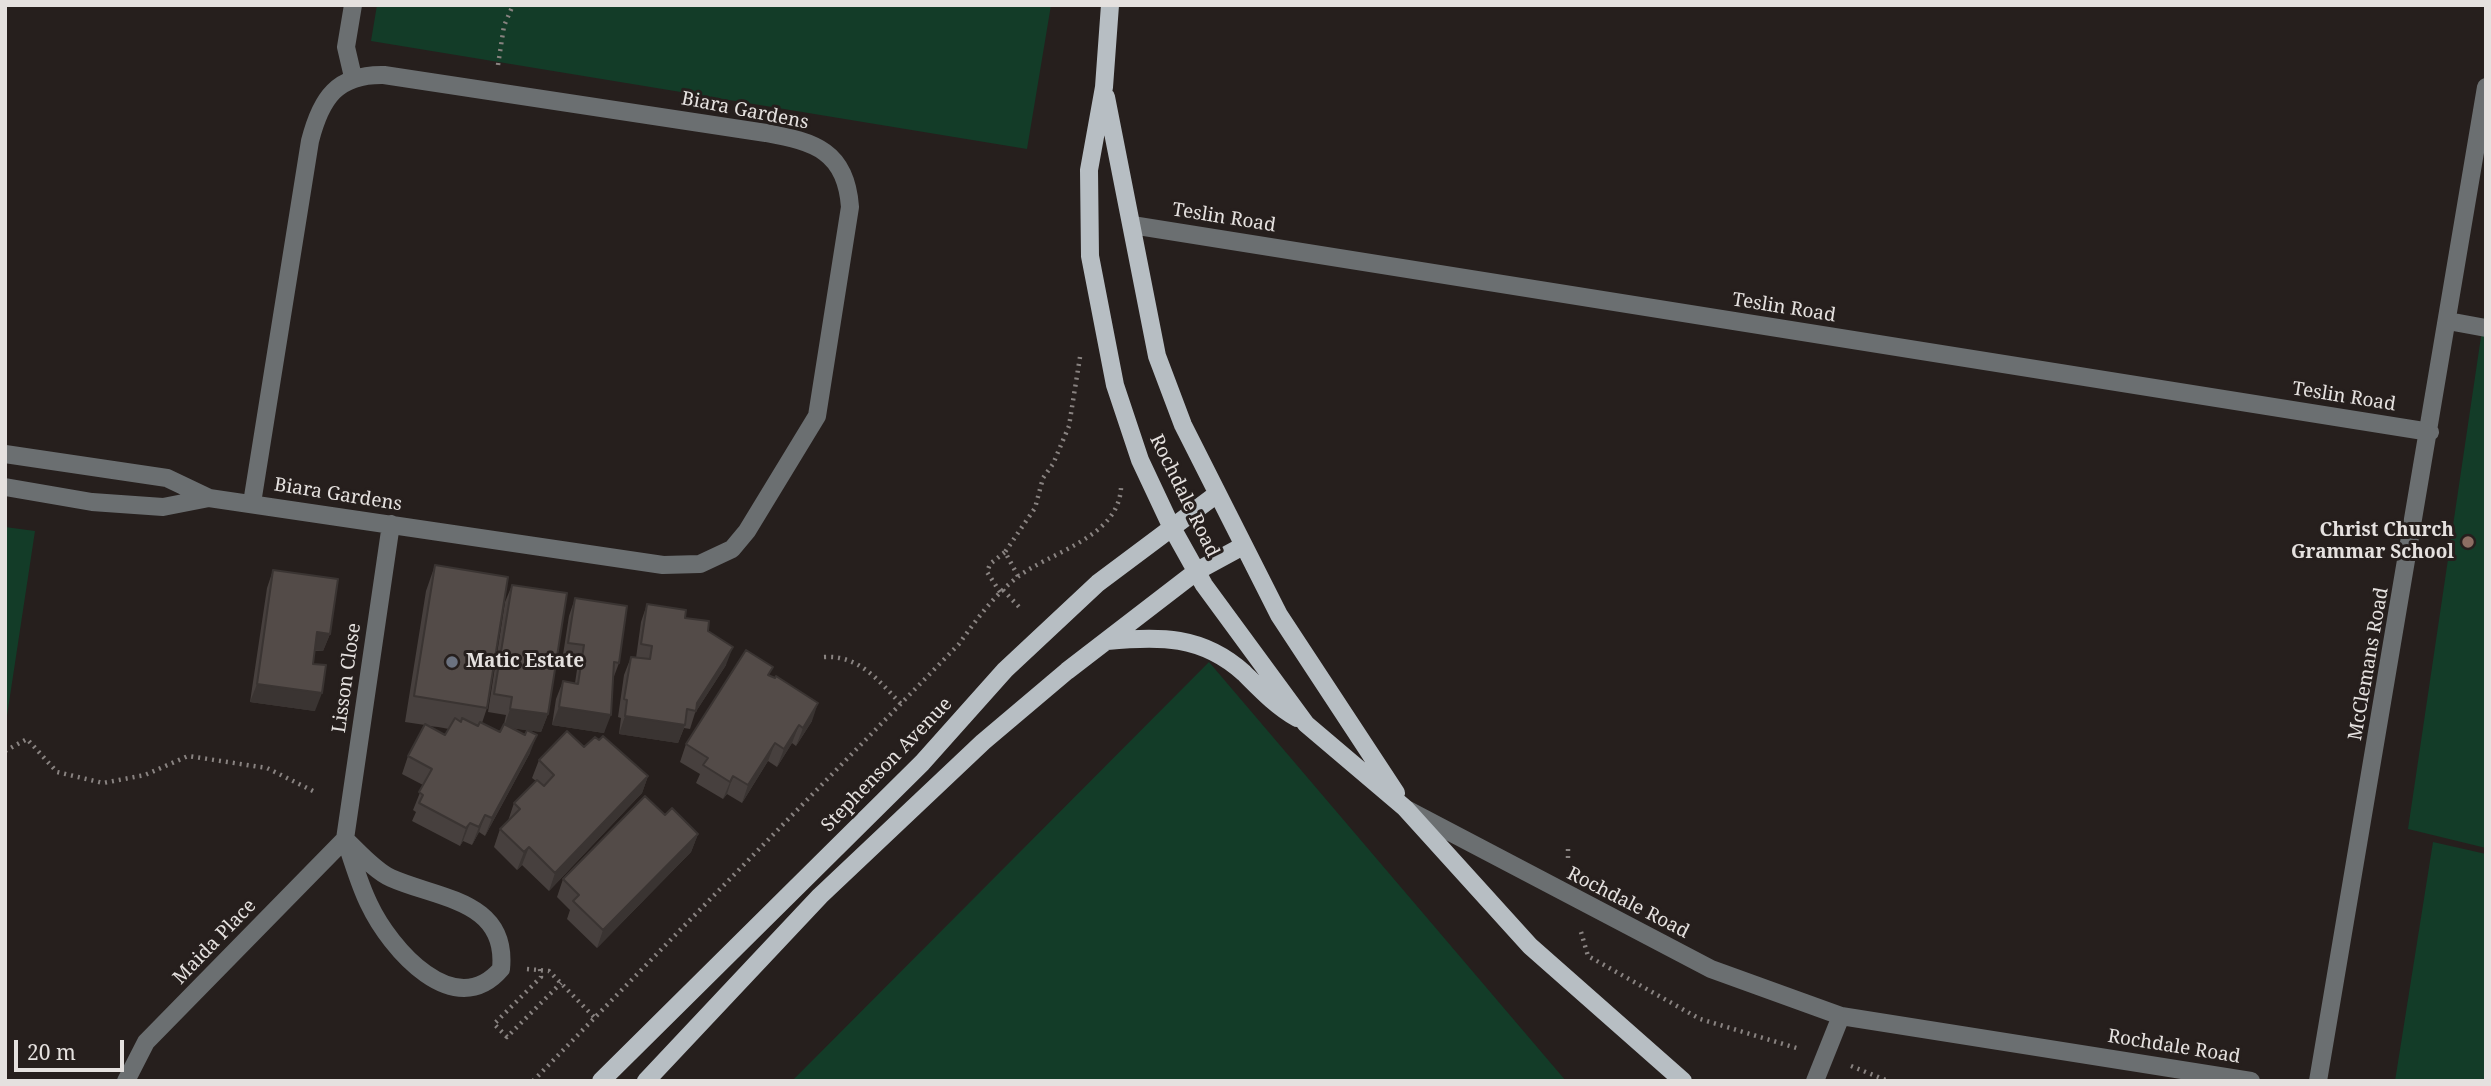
<!DOCTYPE html>
<style>
body{margin:0}
#map{position:relative;width:2491px;height:1086px;overflow:hidden;background:#261f1d;font-family:"Noto Serif",serif}
canvas{display:block}
.frame{position:absolute;inset:0;border:7px solid #e5e1df;pointer-events:none}
.scale{position:absolute;left:14px;top:1040px;width:110px;height:32px;box-sizing:border-box;border:4px solid #e5e1df;border-top:0;padding-left:9px;font-size:21px;line-height:24px;white-space:nowrap;color:#e5e1df;-webkit-text-stroke:5px #261f1d;paint-order:stroke}
</style>
<div id="map">
<canvas width="2491" height="1086"></canvas>
<div class="frame"></div>
<div class="scale">20 m</div>
</div>
<script>
const ctx = document.querySelector('canvas').getContext('2d');
ctx.lineJoin = 'round';
function paint(path, color) { ctx.fillStyle = color; ctx.fill(path, 'evenodd'); }
function trace(path, color, width, dash) { ctx.strokeStyle = color; ctx.lineWidth = width; ctx.lineCap = dash ? 'butt' : 'round'; ctx.setLineDash(dash || []); ctx.stroke(path); }
function label(font, color, halo, rows, align = 'center') {
  ctx.font = font + ' "Noto Serif",serif'; ctx.lineWidth = 6; ctx.setLineDash([]); ctx.textBaseline = 'middle'; ctx.strokeStyle = halo; ctx.fillStyle = color; for (const [text, x, y, turn = 0] of rows) {
    ctx.save(); ctx.translate(x, y); ctx.rotate((+turn || 0) * Math.PI / 180); ctx.textAlign = isNaN(turn) ? turn : align; if (halo) ctx.strokeText(text, 0, 0); ctx.fillText(text, 0, 0); ctx.restore();
  }
}
paint(new Path2D(`
 M377,5H1051L1027,149L371,41Z
 M2486,303V848L2408,829Z
 M5,527L35,531L5,729Z
 M1209,662L1566,1081H792Z
 M2433,842L2486,854V1081H2395Z`), '#133c28');
trace(new Path2D(`
 M498,65L504,26L513,5
 M1018,576L1005,552L1035,508L1043,478L1053,464L1069,426L1080,357
 M1003,590L1022,610
 M1000,592L987,572L990,564L1005,552
 M824,657C859,655 878,680 901,704
 M5,751L27,739L57,772L103,783L145,775L188,756L267,768L315,792
 M1568,849V862
 M1581,932L1588,956L1700,1019L1800,1049
 M527,969L549,971L595,1018
 M540,969L541,977L494,1024L507,1037L561,983
 M1851,1066L1888,1081
 M533,1081L959,644C976,620 992,598 1015,579C1048,552 1118,539 1121,488`), '#898381', 4.5, [2, 5]);
trace(new Path2D(`
 M353,5L346,47L353,77
 M1132,225L2430,432
 M2448,321L2486,328
 M5,454L167,478L209,498L663,565L700,564L732,549L747,531L817,416L850,207C846,151 815,142 766,133L384,75C337,74 321,98 310,141L252,503
 M5,487L92,502L163,507L209,498
 M1408,810L1711,969L1841,1016L2251,1081
 M126,1081L146,1042L345,839C353,861 359,884 369,904C390,949 455,1023 501,969C508,900 438,899 391,878C374,870 358,851 345,839L391,524
 M1815,1081L1841,1016
 M2318,1081L2486,87`), '#6b6f71', 18);
trace(new Path2D(`
 M1110,5L1104,87L1089,170L1090,256L1115,385L1140,460L1171,526L1204,585L1306,724L1405,808L1530,946L1683,1081
 M1106,97L1157,356L1183,425L1279,615L1396,793
 M1107,641C1159,636 1202,635 1244,673C1261,690 1276,706 1297,718
 M601,1081L922,763L1005,670L1098,583L1217,494
 M646,1081L820,896L983,742L1067,671L1197,571L1243,546`), '#b7bec3', 18);
paint(new Path2D(`
 M435,565L487,708L482,723L500,732L504,724L506,715L488,712L505,602L512,585L548,714L541,732L511,728L530,753L485,836L479,832L472,845L463,841L460,846L412,821L416,812L413,810L423,785L402,774L408,756L425,725L405,722L426,591ZM428,726L438,727L449,729L445,735Z
 M273,570L330,634L323,651H315L313,664L315,711L250,702L267,588Z
 M575,598L619,663L613,679L604,733L552,725L556,699L563,681L575,683L578,663L562,661L569,616Z
 M647,604L685,618L708,631L726,665L695,713L690,729L684,728L678,743L619,734L621,718L618,717L624,675L631,657L636,658L641,622Z
 M770,676L812,721L796,746L792,743L777,767L768,761L742,803L727,794L723,799L696,783L700,774L680,762L686,744Z
 M599,740L648,776L642,793L549,891L522,865L517,870L494,847L500,829L508,821L514,803L536,781L532,778L539,760L584,747Z
 M665,815L698,834L691,852L597,948L567,919L570,910L557,897L563,879Z`), '#47403e');
paint(new Path2D(`
 M317,632L330,634L323,651L311,650Z
 M733,647L726,665L695,713L697,703Z
 M257,684L322,693L315,711L250,702Z
 M818,703L812,721L796,746L803,728Z
 M559,707L611,715L604,733L552,725Z
 M510,709L548,714L541,732L504,727Z
 M625,716L685,725L678,743L619,734Z
 M799,725L792,743L777,767L784,749Z
 M537,735L530,753L485,836L492,818Z
 M775,743L768,761L742,803L748,785Z
 M648,776L642,793L549,891L555,873Z
 M733,776L727,794L723,799L730,782Z
 M485,815L479,832L472,845L479,827Z
 M470,823L463,841L460,846L466,828Z
 M698,834L691,852L597,948L603,930Z
 M529,847L522,865L517,870L524,852Z`), '#3a3432');
const building = new Path2D(`
 M435,565L508,577L487,708L414,696Z
 M273,570L338,579L330,634L317,632L313,664L326,665L322,693L257,684Z
 M512,585L567,593L548,714L510,709L512,697L494,694Z
 M575,598L627,606L619,663L614,662L611,715L559,707L563,681L578,684L584,645L568,643Z
 M647,604L686,610L685,618L709,621L708,631L733,647L697,703L696,711L687,709L685,725L625,716L627,700L624,699L631,657L650,659L652,646L641,644Z
 M746,650L773,667L768,675L775,678L776,676L818,703L803,728L799,725L784,749L775,743L748,785L733,776L730,782L703,765L708,758L686,744Z
 M455,718L461,722L462,718L478,726L480,722L500,732L504,724L525,735L527,730L537,735L492,818L485,815L479,827L470,823L466,828L419,803L423,795L419,792L432,769L408,756L425,724L445,735Z
 M567,731L584,747L595,737L599,740L603,736L648,776L555,873L529,847L524,852L500,829L520,809L514,803L537,780L544,786L554,775L539,760Z
 M645,796L665,815L672,808L698,834L603,930L573,901L579,895L563,879Z`);
paint(building, '#534b48');
trace(building, '#3a3432', 2);
for (const [x, y, r, color] of [
 [2468,542,7,"#8d6e63"],
 [452,662,7,"#6b7280"]
]) { const dot = new Path2D(); dot.arc(x, y, r, 0, 2 * Math.PI); ctx.fillStyle = color; ctx.fill(dot); trace(dot, '#261f1d', 2.5); }
label('19px', '#e5e1df', '#261f1d', [
 ["Biara Gardens",745,111,11],
 ["Teslin Road",1224,218,9],
 ["Teslin Road",1784,308,9],
 ["Teslin Road",2344,397,9],
 ["Biara Gardens",338,495,9],
 ["Rochdale Road",1184,496,64],
 ["McClemans Road",2369,664,-80],
 ["Lisson Close",347,678,-82],
 ["Stephenson Avenue",887,765,-46],
 ["Rochdale Road",1628,903,27],
 ["Maida Place",215,942,-46],
 ["Rochdale Road",2174,1047,9]
]);
label('bold 19px', '#e5e1df', '#261f1d', [
 ["Christ Church",2454,531],
 ["Grammar School",2454,553],
 ["Matic Estate",466,662,"left"]
], 'right');
</script>
